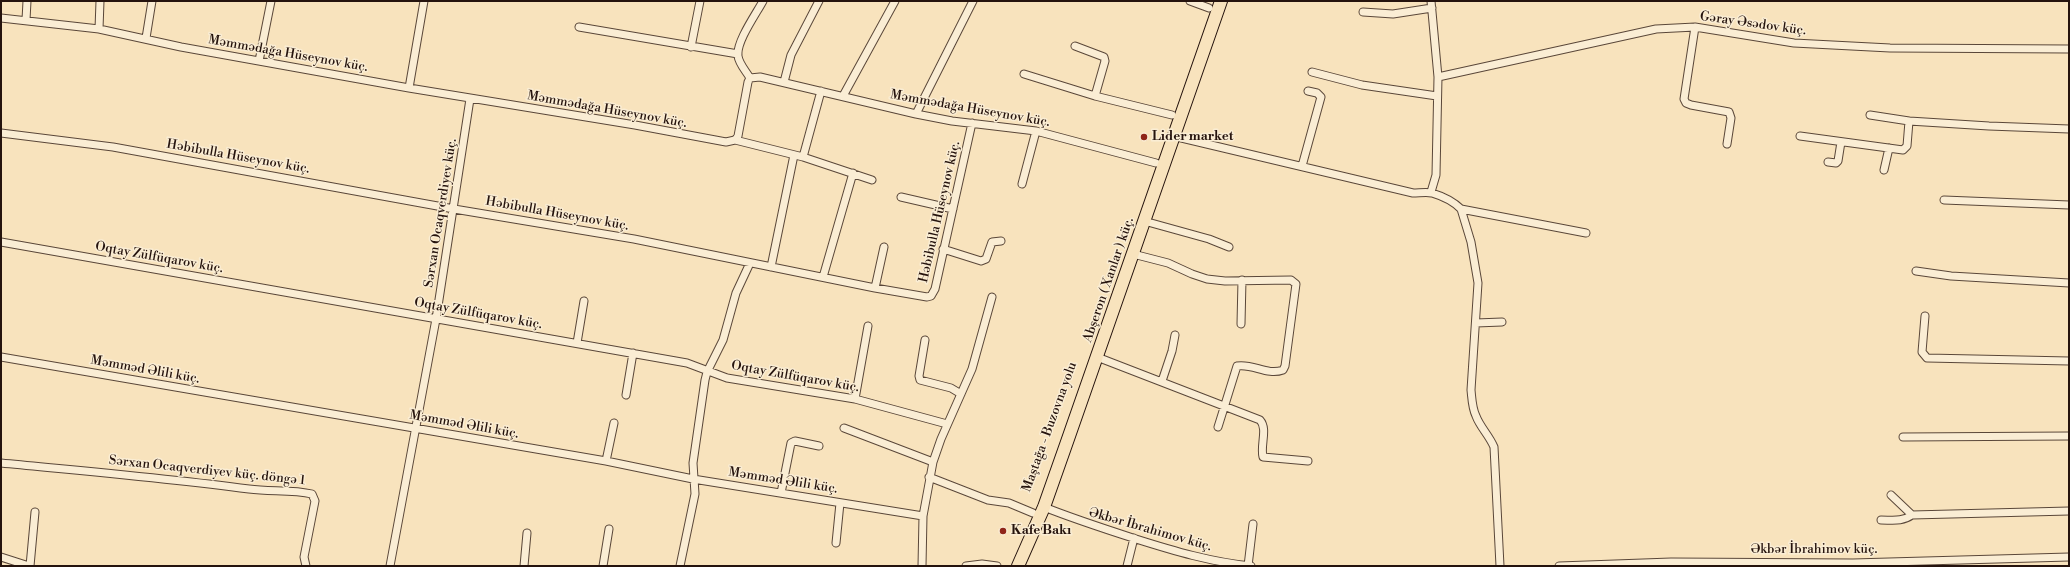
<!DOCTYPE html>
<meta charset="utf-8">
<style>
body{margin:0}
#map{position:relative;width:2070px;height:567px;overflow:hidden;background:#f8e3bd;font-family:"Libre Bodoni",serif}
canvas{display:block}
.frame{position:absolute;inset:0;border:2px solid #25130d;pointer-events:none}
</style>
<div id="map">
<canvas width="2070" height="567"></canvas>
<div class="frame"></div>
</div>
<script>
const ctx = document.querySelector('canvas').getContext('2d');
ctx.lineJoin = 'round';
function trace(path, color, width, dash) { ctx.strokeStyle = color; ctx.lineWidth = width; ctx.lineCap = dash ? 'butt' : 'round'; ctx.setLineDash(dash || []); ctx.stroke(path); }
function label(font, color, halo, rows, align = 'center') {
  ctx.font = font + ' "Libre Bodoni",serif'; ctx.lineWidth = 3; ctx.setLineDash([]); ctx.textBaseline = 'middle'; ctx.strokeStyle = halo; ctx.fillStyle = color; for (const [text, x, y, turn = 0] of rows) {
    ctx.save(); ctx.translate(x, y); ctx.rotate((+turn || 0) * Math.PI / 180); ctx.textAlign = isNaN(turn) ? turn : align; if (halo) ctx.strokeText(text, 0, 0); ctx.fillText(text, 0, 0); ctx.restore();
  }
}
const street = new Path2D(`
 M1190,1L1209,8
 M1363,12L1393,14L1432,8
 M1,18L99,29L181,47L409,88L635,125L726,142L735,140L738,136L748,82L750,78L760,77L916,114L952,121L1036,131L1156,163
 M26,20L27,1
 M579,27L738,54
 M1695,27L1684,99L1686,103L1691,105L1729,112L1731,118L1727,144
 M99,29L100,1
 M146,38L152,1
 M1075,46L1104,57L1105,61L1095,96
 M691,47L700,1
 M259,61L271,1
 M1312,72L1362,85L1437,96
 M1024,74L1095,96L1172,115
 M1438,77L1656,29L1695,27L1794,43L1890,48L2069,49
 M750,78C746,71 739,64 738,56C736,42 756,14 763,1
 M784,82L791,55L819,1
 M409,88L424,1
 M843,96L895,1
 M916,114L973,1
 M1870,115L1909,121
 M1,133L113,147L454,209L634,239L875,288L927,297L931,296L935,289L972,123
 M1173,136L1413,193C1419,193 1427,192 1432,193C1442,196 1454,202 1461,209L1586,233
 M1800,136L1903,150L1907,146L1909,121L1989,126L2069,129
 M735,140L803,157L872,180
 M803,157L821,91
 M1828,162L1836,163L1838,161L1841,142
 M1302,166L1321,97L1317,93L1308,91
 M1884,170L1889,148
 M1022,184L1036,131
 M1431,192L1436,175L1438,77L1431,1
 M901,197L953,209
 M1944,200L2069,205
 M1461,209L1471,242L1478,283L1471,390C1472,399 1472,408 1476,416C1480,427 1489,435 1494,447L1500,566
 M1144,221L1209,239L1229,247
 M1,242L687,363L727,378L855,399L947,424
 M943,249L981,261L986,259L992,242L1001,241
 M1133,254L1168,263L1192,274L1207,279L1225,281L1291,280L1296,284L1285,366L1283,370C1267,376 1253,363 1237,366L1218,427
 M771,267L794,155
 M1916,271L1951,276L2069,283
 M823,277L853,173
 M875,288L884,247
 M1925,316L1922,352L1927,358L2069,361
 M1476,323L1502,322
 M1241,324L1242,280
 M925,340L919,376L920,380L951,388L961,394
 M577,343L584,301
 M1,357L606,461L693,479L923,516
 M1097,357L1260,420C1268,429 1260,445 1263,457L1308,461
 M1162,381L1172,351L1175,335
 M626,395L633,353
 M855,399L868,326
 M844,428L933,462
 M1903,437L2069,436
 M606,461L614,423
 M1,463C84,471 166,478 249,489C270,492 292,489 312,494L315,501L304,557L306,566
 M929,477L988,500L1009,503L1033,513
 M781,493L791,443L795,441L819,446
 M1891,495L1912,515L2069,511
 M1044,507C1074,519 1105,529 1136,539C1174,551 1211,562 1251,566
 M1881,520C1893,520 1902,522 1912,515
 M836,543L840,503
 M1,557L29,566
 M30,566L35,512
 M390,566L436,319L470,99
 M524,566L527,533
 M603,566L609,529
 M680,566L695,494L693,463L705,380L707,372L723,340L736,293L750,263
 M922,566L923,516L933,462L941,439L972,369L992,297
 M966,566L982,564L997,566
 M1127,566L1134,538
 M1248,566L1253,524
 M1559,566L1671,562L1853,563L2069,557`);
const primary = new Path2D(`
 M1018,566L1044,507L1068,439L1221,1`);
trace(street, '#5a4739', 9);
trace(primary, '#25130d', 14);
trace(street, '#faedd4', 7);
trace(primary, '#f8e3bd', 12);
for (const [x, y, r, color] of [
 [1144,137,4,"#8f2418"],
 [1003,531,4,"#8f2418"]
]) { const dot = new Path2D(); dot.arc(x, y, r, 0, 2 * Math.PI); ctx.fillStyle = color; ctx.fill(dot); trace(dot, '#faedd4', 1.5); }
label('13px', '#25130d', '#faedd4', [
 ["Gəray Əsədov küç.",1753,24,8],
 ["Məmmədağa Hüseynov küç.",288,54,10],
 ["Məmmədağa Hüseynov küç.",970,109,10],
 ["Məmmədağa Hüseynov küç.",607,110,10],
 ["Həbibulla Hüseynov küç.",238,157,10],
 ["Həbibulla Hüseynov küç.",940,212,-77],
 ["Sərxan Ocaqverdiyev küç.",441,213,-81],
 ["Həbibulla Hüseynov küç.",557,214,10],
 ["Oqtay Zülfüqarov küç.",159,258,10],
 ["Abşeron ( Xanlar ) küç.",1109,280,-71],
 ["Oqtay Zülfüqarov küç.",478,314,10],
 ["Məmməd Əlili küç.",145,370,10],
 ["Oqtay Zülfüqarov küç.",795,377,10],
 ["Məmməd Əlili küç.",464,425,10],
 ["Maştağa - Buzovna yolu",1050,427,-70],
 ["Sərxan Ocaqverdiyev küç. döngə 1",207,471,6],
 ["Məmməd Əlili küç.",783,481,9],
 ["Əkbər İbrahimov küç.",1150,530,16],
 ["Əkbər İbrahimov küç.",1814,550]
]);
label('bold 13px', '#25130d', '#faedd4', [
 ["Lider market",1152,137],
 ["Kafe Bakı",1011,531]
], 'left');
</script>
